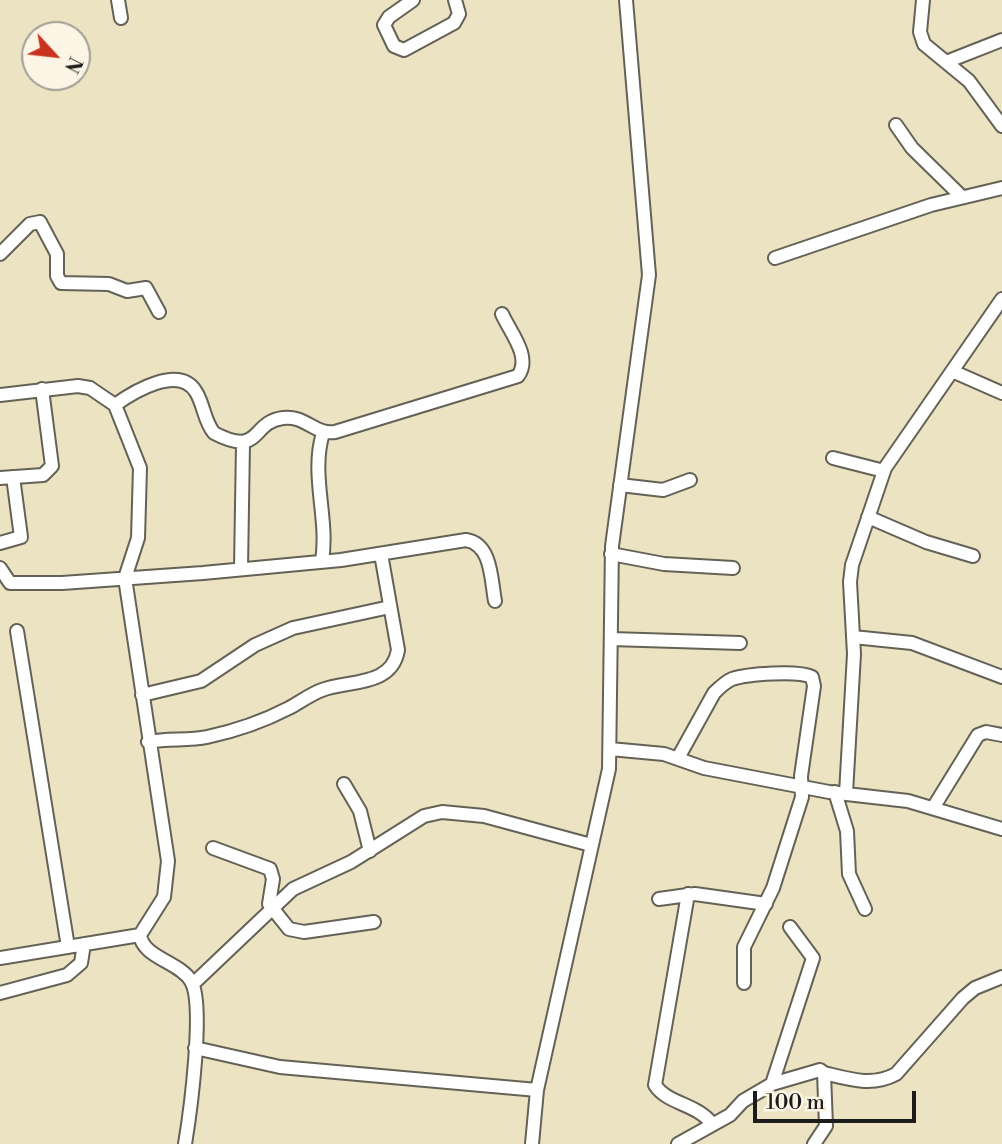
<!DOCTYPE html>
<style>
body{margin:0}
#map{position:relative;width:1002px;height:1144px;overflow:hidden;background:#ebe3c1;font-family:"Libre Bodoni",serif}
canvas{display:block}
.north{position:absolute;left:21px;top:21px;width:70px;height:70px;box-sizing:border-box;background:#fcf5e5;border:2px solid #a29e95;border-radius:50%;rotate:117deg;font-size:19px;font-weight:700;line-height:28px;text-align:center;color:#1c1c1c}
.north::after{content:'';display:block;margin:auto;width:24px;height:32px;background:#c8321e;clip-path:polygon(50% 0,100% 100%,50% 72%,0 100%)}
.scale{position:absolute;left:753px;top:1091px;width:163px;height:32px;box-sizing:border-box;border:4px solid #1c1c1c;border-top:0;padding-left:9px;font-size:21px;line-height:24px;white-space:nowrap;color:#1c1c1c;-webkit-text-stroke:5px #fcf5e5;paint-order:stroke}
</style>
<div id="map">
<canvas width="1002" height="1144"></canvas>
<div class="north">N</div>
<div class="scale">100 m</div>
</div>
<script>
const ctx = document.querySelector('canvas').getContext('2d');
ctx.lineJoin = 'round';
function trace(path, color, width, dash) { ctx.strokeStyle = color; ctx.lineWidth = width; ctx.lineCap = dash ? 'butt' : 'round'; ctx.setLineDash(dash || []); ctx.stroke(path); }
const minor = new Path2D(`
 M118,0L121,18
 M413,0L389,17L384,25L394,46L404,50L454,23L459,14L455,0
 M923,0L920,32L924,44L969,81L1002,126
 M946,62L1002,40
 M896,125L912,148L962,197
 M0,254L30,224L40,222L57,254V276L61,283L109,284L127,291L146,288L159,312
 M775,258L931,205L1002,188
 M952,371L1002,393
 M0,395L78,386L90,388L115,405L140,468L138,538L125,578L168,861L164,897L140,935C143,958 180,962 191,981C205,1004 190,1114 185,1144
 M115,405C133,392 179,364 196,392C204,405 204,421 214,433C262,458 250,422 283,418C305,415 315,435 335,432L518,376C532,357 510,332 502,314
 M833,458L884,471
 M0,478L43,475L52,466L42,389
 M620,485L663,490L690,480
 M868,517L926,542L973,556
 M0,543L21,537L13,477
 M611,554L664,564L733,568
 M322,561C329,518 310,475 323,433
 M0,568L10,583H62L203,573L341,560L466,540C492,544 491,580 495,601
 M241,569L243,443
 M17,631L68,947
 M853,637L912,643L1002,677
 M611,639L740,643
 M142,695L201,681L255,645L293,628L390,607
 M148,742C168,738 188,741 207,737C235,731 264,721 289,708C300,702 311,694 322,690C348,680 392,687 398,650L381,554
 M610,749L664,754L704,768L829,792L908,801L1002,829
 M678,758L714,693C719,688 725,682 732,679C747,674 798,670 812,677L814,686L801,776L802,797L773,888L744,947V983
 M344,784L360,811L370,851
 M835,792L847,831L849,874L865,909
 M846,793L854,654L850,582L852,565L885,468L1002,299
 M933,808L978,735L986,732L1002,735
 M213,848L270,869L273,879L269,904L289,929L304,932L374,922
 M688,894L655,1085C667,1104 698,1104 712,1124
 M659,899L695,894L766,904
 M0,958L140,935
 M193,984L293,889L351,862L424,816L442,812L484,816L591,845
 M0,993L67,975L81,963L84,944
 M195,1048L280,1067L537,1090
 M824,1073C849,1079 872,1087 896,1074L963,998L975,988L1002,977
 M772,1084L820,1070L824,1073L826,1126L814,1144
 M532,1144L537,1090L609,769L612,546L649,275L626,0
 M678,1144L730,1115L743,1101L772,1084L813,958L790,927`);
trace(minor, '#646256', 16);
trace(minor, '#fff', 12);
</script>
